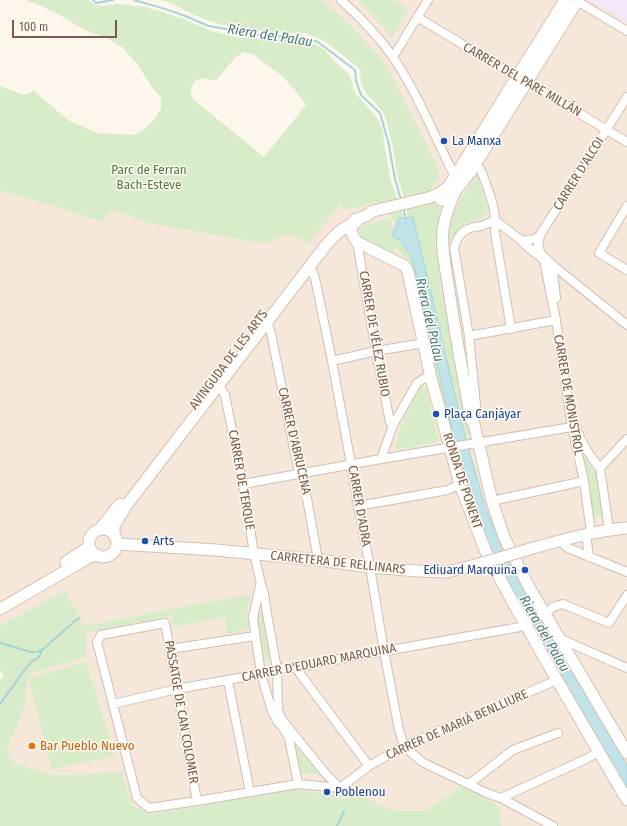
<!DOCTYPE html>
<meta charset="utf-8">
<style>
body{margin:0}
#map{position:relative;width:627px;height:826px;overflow:hidden;background:#fdf6ec;font-family:"Fira Sans Condensed",sans-serif}
canvas{display:block}
.scale{position:absolute;left:12px;top:20px;width:105px;height:18px;box-sizing:border-box;border:2px solid #7a5c4d;border-top:0;padding-left:5px;font-size:12px;line-height:14px;white-space:nowrap;color:#7a5c4d;-webkit-text-stroke:3px #fffaf3;paint-order:stroke}
</style>
<div id="map">
<canvas width="627" height="826"></canvas>
<div class="scale">100 m</div>
</div>
<script>
const ctx = document.querySelector('canvas').getContext('2d');
ctx.lineJoin = 'round';
function paint(path, color) { ctx.fillStyle = color; ctx.fill(path, 'evenodd'); }
function trace(path, color, width, dash) { ctx.strokeStyle = color; ctx.lineWidth = width; ctx.lineCap = dash ? 'butt' : 'round'; ctx.setLineDash(dash || []); ctx.stroke(path); }
function label(font, color, halo, rows, align = 'center') {
  ctx.font = font + ' "Fira Sans Condensed",sans-serif'; ctx.lineWidth = 3; ctx.setLineDash([]); ctx.textBaseline = 'middle'; ctx.strokeStyle = halo; ctx.fillStyle = color; for (const [text, x, y, turn = 0] of rows) {
    ctx.save(); ctx.translate(x, y); ctx.rotate((+turn || 0) * Math.PI / 180); ctx.textAlign = isNaN(turn) ? turn : align; if (halo) ctx.strokeText(text, 0, 0); ctx.fillText(text, 0, 0); ctx.restore();
  }
}
paint(new Path2D(`
 M321,0H627V765L516,573L494,529L485,506L465,436L470,434L441,213L431,189L439,176Z
 M0,190L102,222L112,210L152,224L267,244L278,238L288,234L299,237L340,204H368L377,202L396,224L392,236L396,238L413,262L452,431L462,471L627,791V826H501L499,806L428,823L294,789L152,814L131,805L75,775H54L14,763L10,757L7,749L25,707L28,677L34,672L87,657L65,590L0,626Z`), '#f5e8da');
paint(new Path2D(`
 M590,0H627V22L602,7Z`), '#f3e8fa');
paint(new Path2D(`
 M26,0H88L95,5L101,6L117,4L146,7L181,18L212,31L240,38H257L303,41L315,44L324,49L336,63L347,72L352,81L353,87L356,94L378,119L382,129L390,178L404,218L398,219L396,224L377,202L345,210L340,204L309,244C290,231 286,233 267,244L152,224L112,210L103,222L0,190V86L24,95L34,91L68,120L97,133L134,135L144,129L155,119L161,108V97L153,89L137,64L122,47L109,39L85,30L56,13L39,5ZM243,52L253,54L283,77L294,89L306,105L264,157L194,100C189,91 190,88 196,80L202,78L215,81C225,72 231,59 243,52Z
 M159,0H321L348,22L385,64L438,168L440,176L431,189L441,213L470,434L465,436L462,425L413,217L408,218L402,191L397,175L393,148L385,116L380,108L368,96L364,89L361,83L360,70L356,66L326,42L306,33H291L257,31L218,24L194,15L169,2Z
 M358,0H394L409,9L391,38L384,28Z
 M477,174L488,209C484,224 472,218 462,226C456,230 452,238 448,244L445,231L451,207L455,208Z
 M384,220H391L393,231L392,236C403,241 408,251 413,262L451,425H450L439,388L409,263L396,247L393,254L362,240L359,228L369,223Z
 M422,386L426,388L438,439L435,443L395,450L400,427L420,387Z
 M582,454L599,477L604,516L593,518Z
 M65,590L84,626L250,594L247,614L249,629L228,634L225,617L173,627L172,616L85,633L87,657L34,672L28,677L25,707L7,749L10,757L14,763L54,775H75L122,772L131,805L152,814L294,789L339,796L346,799L358,790L364,796L379,805L399,811H425L450,795L458,786L472,791L499,806L501,826H0V679L4,677L0,669V626Z
 M258,613H261L264,615L273,660L262,662L256,616Z
 M86,662L115,756L52,769L29,678Z
 M293,744L321,775L298,773Z`), '#d8ecc9');
const water = new Path2D(`
 M413,217L462,425L485,506L494,529L516,573L627,765V791L513,594L480,528L458,454L413,262C408,251 403,241 392,236L398,219Z`);
paint(water, '#bfe3e8');
trace(water, '#a5d3da', 1);
trace(new Path2D(`
 M93,0L96,3L113,0
 M134,0C151,5 168,9 185,16C193,19 201,23 209,26L260,35L305,38L318,42L355,70L356,81L361,95L380,113L389,145L395,179L401,200
 M403,208L406,219
 M0,643L31,652H37L43,649
 M0,704L23,672L31,662L38,658L43,649L76,620L79,618
 M337,826L344,811`), '#a5d3da', 2);
const street = new Path2D(`
 M341,0C360,17 378,36 393,57C418,94 435,137 455,177V180
 M577,1L627,31
 M417,17L517,77
 M393,57L428,0
 M527,82L627,142
 M474,166L480,169L482,173C490,195 497,209 495,233L511,329
 M627,206L599,253L627,270
 M496,221L522,241L524,244L543,259L544,261L556,320L572,427L584,481L591,533
 M540,235L538,246L541,254L555,267L627,325
 M522,241L535,239L540,235L627,97
 M357,242L376,351L390,422L393,425
 M552,264L556,298
 M310,266L315,278L332,361L351,464L358,506L370,567L384,651L399,730L404,746L414,755L422,762L489,794L501,798L553,826
 M267,322L271,333L299,474L303,476L318,560
 M469,336L556,320
 M332,361L376,351L424,343
 M213,381L222,390L225,395L243,484L254,554L261,584L264,593L267,614L277,669L278,710L281,718L299,741L326,774L340,788
 M474,423L476,405L469,336L454,248C456,241 459,233 466,230C470,227 476,227 481,226C486,224 490,222 496,221
 M577,428C579,440 592,459 600,468L609,529
 M381,459L393,425L417,383L423,379L431,378
 M600,468L627,439
 M243,484L381,459L572,427
 M492,501L584,481
 M358,506L448,490L460,484
 M586,534L589,557
 M560,541L568,548L627,572
 M260,585L253,618L261,674L272,711L277,721L283,728L289,738L298,784
 M559,638L627,668
 M170,649L255,636
 M295,667L369,766
 M228,681L250,792
 M113,704L177,689L261,674L277,669L295,667L520,627L545,614L553,607L563,604L609,623L627,595
 M469,784L513,750L558,733
 M501,798L586,759L598,752
 M197,801L165,623L101,635L97,642L137,798L149,808L197,801L298,784L340,788L369,766L404,746L557,680`);
const secondary = new Path2D(`
 M565,0L449,186L440,193L428,198L373,211L366,216L356,219L352,224L351,231L353,236L357,242L405,266L408,272L431,378L460,484L485,550L511,599L557,680L627,800
 M455,191C450,203 445,216 443,229C441,249 446,270 449,290C455,333 463,376 471,419L474,424L492,501L504,537L529,587L627,753
 M441,200L455,191L471,171L578,0
 M100,529L120,504
 M89 543a14 14 0 1 1 28 0a14 14 0 1 1-28 0Z
 M114,534V526L126,506L316,258C328,243 338,228 357,222
 M117,544L216,550L318,560L370,567L418,571L447,572L479,564
 M530,549C562,540 594,531 627,528
 M66,562L89,547
 M0,609L88,558L95,555`);
trace(street, '#d1beb0', 10);
trace(secondary, '#d6c0b0', 13);
trace(street, '#fff', 8);
trace(secondary, '#fff', 11);
const secondaryBridge = new Path2D(`
 M479,564L530,549`);
trace(secondaryBridge, '#d6c0b0', 13, []);
trace(secondaryBridge, '#fff', 11);
for (const [x, y, r, color] of [
 [444,141,4,"#1a4fb4"],
 [436,414,4,"#1a4fb4"],
 [145,541,4,"#1a4fb4"],
 [525,570,4,"#1a4fb4"],
 [32,746,4,"#e8710a"],
 [327,792,4,"#1a4fb4"]
]) { const dot = new Path2D(); dot.arc(x, y, r, 0, 2 * Math.PI); ctx.fillStyle = color; ctx.fill(dot); trace(dot, '#fffaf3', 1.5); }
label('13px', '#7a5c4d', '#fffaf3', [
 ["CARRER DEL PARE MILLÁN",522,80,30],
 ["CARRER D'ALCOI",579,174,-58],
 ["CARRER DE VÉLEZ RUBIO",374,334,80],
 ["AVINGUDA DE LES ARTS",229,360,-53],
 ["CARRER DE MONISTROL",568,395,80],
 ["CARRER D'ABRUCENA",294,441,77],
 ["CARRER DE TERQUE",241,480,80],
 ["RONDA DE PONENT",462,481,72],
 ["CARRER D'ADRA",359,506,80],
 ["CARRETERA DE RELLINARS",338,563,6],
 ["CARRER D'EDUARD MARQUINA",319,663,-11],
 ["PASSATGE DE CAN COLOMER",181,712,80],
 ["CARRER DE MARIÀ BENLLIURE",457,725,-24]
]);
label('13px', '#164399', '#fffaf3', [
 ["La Manxa",452,141],
 ["Plaça Canjáyar",444,414],
 ["Arts",153,541],
 ["Ediuard Marquina",517,570,"right"],
 ["Poblenou",335,792]
], 'left');
label('13px', '#537a41', '#fffaf3', [
 ["Parc de Ferran",149,170],
 ["Bach-Esteve",149,185]
]);
label('13px', '#c56008', '#fffaf3', [
 ["Bar Pueblo Nuevo",40,746]
], 'left');
label('italic 14px', '#437c86', '#fffaf3', [
 ["Riera del Palau",270,36,9],
 ["Riera del Palau",429,320,77],
 ["Riera del Palau",544,634,60]
]);
</script>
